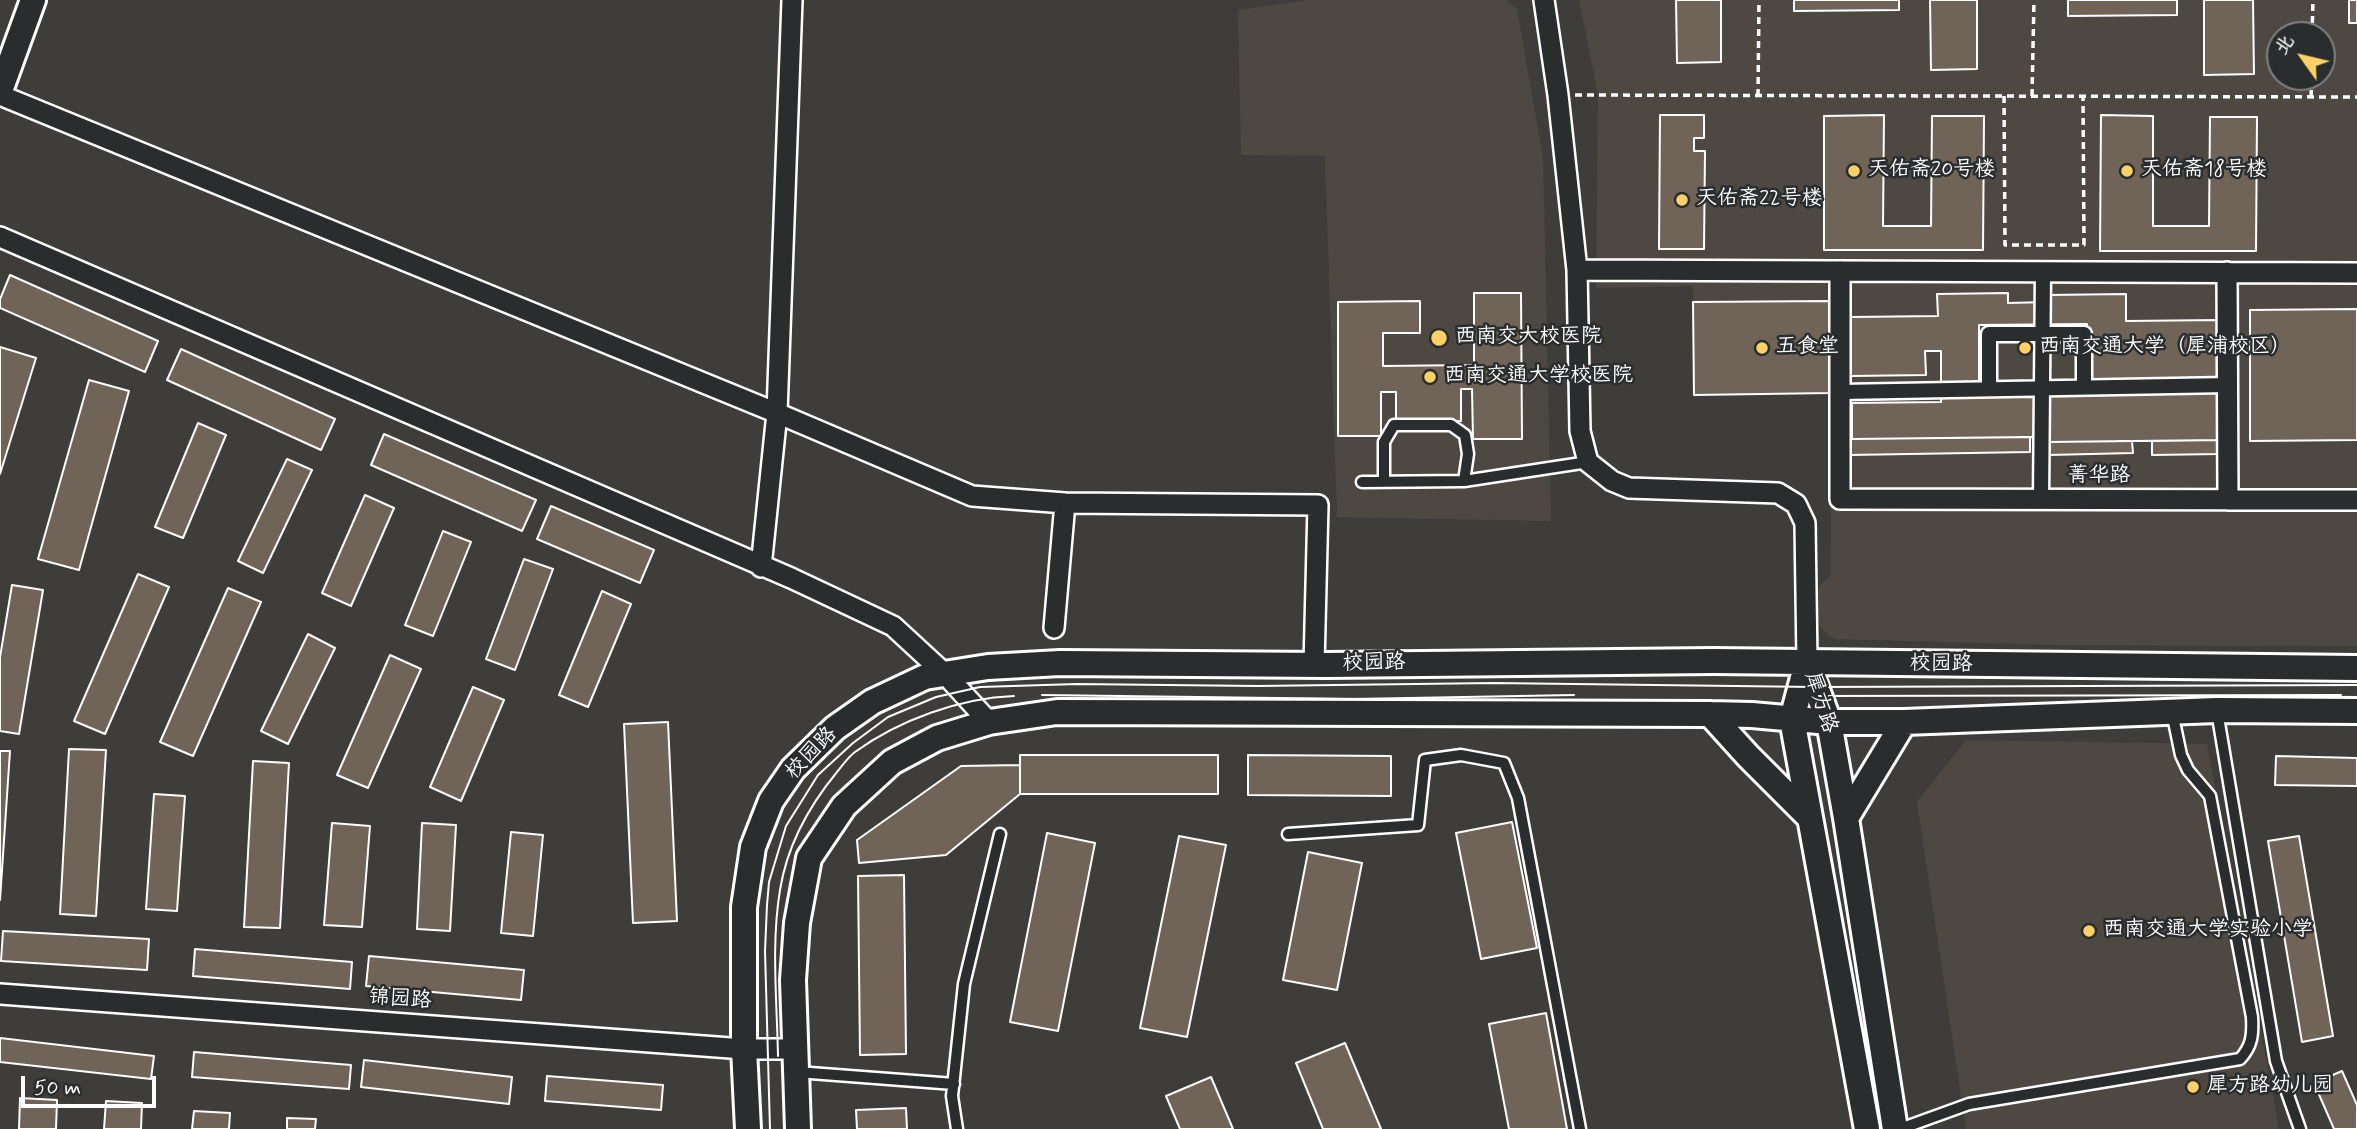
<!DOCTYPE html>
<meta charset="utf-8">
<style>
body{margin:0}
#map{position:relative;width:2357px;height:1129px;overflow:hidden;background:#3f3d3a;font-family:Mynerve,"LXGW WenKai TC",sans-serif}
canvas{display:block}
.north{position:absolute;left:2266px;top:21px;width:70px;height:70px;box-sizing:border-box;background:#2a2d2e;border:2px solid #7f8182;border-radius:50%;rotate:304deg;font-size:19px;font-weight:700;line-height:28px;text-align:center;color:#fff}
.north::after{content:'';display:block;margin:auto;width:24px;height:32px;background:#ffd166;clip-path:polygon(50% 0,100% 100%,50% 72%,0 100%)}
.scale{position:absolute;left:21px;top:1076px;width:135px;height:32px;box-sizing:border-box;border:4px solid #fff;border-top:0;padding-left:9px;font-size:21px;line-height:24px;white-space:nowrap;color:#fff;-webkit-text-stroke:5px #2a2d2e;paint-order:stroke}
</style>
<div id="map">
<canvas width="2357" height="1129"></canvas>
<div class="north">北</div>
<div class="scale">50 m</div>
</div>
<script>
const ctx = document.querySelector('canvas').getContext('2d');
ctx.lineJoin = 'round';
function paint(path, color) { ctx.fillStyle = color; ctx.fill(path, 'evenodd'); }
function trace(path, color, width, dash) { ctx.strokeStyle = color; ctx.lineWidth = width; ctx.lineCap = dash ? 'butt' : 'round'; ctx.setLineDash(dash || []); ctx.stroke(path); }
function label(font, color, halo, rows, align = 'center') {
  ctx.font = font + ' Mynerve,"LXGW WenKai TC",sans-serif'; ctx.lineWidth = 5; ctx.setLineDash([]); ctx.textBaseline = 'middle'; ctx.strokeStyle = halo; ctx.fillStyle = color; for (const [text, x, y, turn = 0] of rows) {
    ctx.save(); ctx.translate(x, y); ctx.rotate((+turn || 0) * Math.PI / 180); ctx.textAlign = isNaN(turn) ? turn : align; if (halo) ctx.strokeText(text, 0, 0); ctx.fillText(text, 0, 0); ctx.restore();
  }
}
paint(new Path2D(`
 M1310,0H1506L1517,9L1543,158L1551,521L1337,517L1325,156L1241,155L1238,10Z
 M1579,0H2357V646L2057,645L1836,639L1829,636L1819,625L1816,595L1820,585L1831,576L1830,393L1694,395L1693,286L1596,288L1598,95ZM2280,35H2322V77H2280Z
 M1966,740L2207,744L2279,1129H1966L1917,802Z`), '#4e4843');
const building = new Path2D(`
 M1676,0H1721V62L1677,63Z
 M1794,0H1899V10L1794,11Z
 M1930,0H1977V69L1931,70Z
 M2068,0H2177V15L2068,16Z
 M2204,0H2253L2254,74L2204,75Z
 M2349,0H2357V23H2349Z
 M1660,115H1704V138H1694V151H1705L1704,249H1659Z
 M1884,115L1883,226H1931L1932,116H1984L1983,250H1824V116Z
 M2101,115L2153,116V226H2209L2210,117H2257L2256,251H2100Z
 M10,275L158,341L145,372L0,308V299Z
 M1474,293H1521L1522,439H1473L1472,389H1461V421L1396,422V392H1381V436H1338V302L1420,301V333H1383V366L1474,365Z
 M2008,293V303L2048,302V295L2126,294V321L2219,320L2220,440L2048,442L2040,437L1852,439V403L1941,402V351H1925L1926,375L1851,376V317L1938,316L1937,294ZM2087,324V394L1979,395V325Z
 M1829,301L1830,393L1694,395L1693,302Z
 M2357,309V440L2250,441V310Z
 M0,347L36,358L0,474Z
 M181,349L335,419L321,450L167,380Z
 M89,380L129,391L79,570L38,559Z
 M198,423L226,435L183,538L155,527Z
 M384,434L536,500L522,531L371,465Z
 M2030,437V452L1849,455V440L1852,439Z
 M2220,440L2219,454L2152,455V441Z
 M2132,441L2133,453L2048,455V442Z
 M287,459L312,470L263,573L238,561Z
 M365,495L394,508L351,606L322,593Z
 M551,506L654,550L640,583L537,539Z
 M443,531L471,542L433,636L405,625Z
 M524,559L553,569L515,670L486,659Z
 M138,574L169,587L105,734L74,721Z
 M12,585L43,590L19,734L0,731V657Z
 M228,588L261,602L193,756L160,742Z
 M602,591L631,604L588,707L559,695Z
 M308,634L335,648L288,744L261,731Z
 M390,655L421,669L368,788L337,775Z
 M473,687L504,700L461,801L430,787Z
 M668,722L677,921L633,923L624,724Z
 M69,749L106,750L96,916L60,914Z
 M0,751H10L0,900Z
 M1020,755H1218V794H1020Z
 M1248,755L1391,756V796L1248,795Z
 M2276,756L2357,758V786L2275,785Z
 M253,761L289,763L280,928L244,927Z
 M1020,765V794L946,855L859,863L857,840L961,766Z
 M154,794L185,796L177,911L146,909Z
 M1512,822L1537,948L1481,959L1456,833Z
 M332,823L370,826L362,927L324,925Z
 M422,823L456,825L450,931L417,929Z
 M511,832L543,835L533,936L501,933Z
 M1047,833L1095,843L1058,1031L1010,1022Z
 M1179,836L1226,845L1187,1037L1140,1028Z
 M2299,836L2333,1036L2302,1042L2268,841Z
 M1308,852L1362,863L1337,990L1283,980Z
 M904,875L906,1054L860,1055L858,876Z
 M3,931L149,939L147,970L1,961Z
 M195,949L352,962L350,989L193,976Z
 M369,956L524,970L521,1000L366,986Z
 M1546,1013L1567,1129H1509L1489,1024Z
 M0,1038L154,1056L151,1079L0,1062Z
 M1345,1043L1381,1129H1323L1296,1063Z
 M194,1052L351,1065L349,1089L192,1077Z
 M364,1060L512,1077L509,1104L361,1087Z
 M2342,1071L2357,1105V1129H2334L2314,1083Z
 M547,1076L663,1085L661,1110L545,1101Z
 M1211,1077L1233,1129H1180L1166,1096Z
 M20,1098L57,1100L56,1129H19Z
 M106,1101L142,1103L141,1129H104Z
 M906,1108L907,1129H857L856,1110Z
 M194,1111L230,1113L229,1129H192Z
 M287,1118L316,1119L315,1129H287Z`);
paint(building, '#706357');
trace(building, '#fff', 2);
const service = new Path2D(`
 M1362,482L1464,481L1588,462
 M1384,482V442L1394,425H1451L1465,435L1468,454L1464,481
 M2217,711L2276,1061L2300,1129
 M1288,834L1418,825L1425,760L1461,755L1504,763L1518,798L1580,1129
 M797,1072L954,1084
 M957,1129L952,1096L964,984L1000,834
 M1900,1129L1969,1104L2240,1059C2252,1046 2253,1035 2252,1017L2210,796L2188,770L2181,755L2172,712`);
const pedestrian = new Path2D(`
 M1989,389V334H2084V387
 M1841,392L2228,385
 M2041,500L2043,272`);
const minor = new Path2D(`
 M1544,0L1558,95L1577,270L1580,431L1588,462L1612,481L1629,488L1778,493L1796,504L1805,523L1807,663
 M0,95L777,413L972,496L1065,503L1318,505L1314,665
 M0,237L791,578L893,626L945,674L989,722
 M1577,270L2357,273
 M1840,271V499L2357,500
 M2227,272L2228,500
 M761,567L777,413L792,0
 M1054,628L1065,503
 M0,994L744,1049H796`);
const tertiary = new Path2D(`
 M0,91L33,0
 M1807,663L1829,722L1846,818L1895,1129
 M1807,663L1792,719L1867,1129
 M1710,714L1748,756L1810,818
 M1846,818L1904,722
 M748,1129L744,1049V907L753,847L771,801L793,769L835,728L872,702L925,677L988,667L1060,663L1326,665L1714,661L2357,668
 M798,1129L793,980L797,923L809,858L844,806L892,762L937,738L989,722L1057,712L1710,714L1752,715L1829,722H1904L2217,710L2357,711`);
trace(service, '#fff', 15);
trace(pedestrian, '#fff', 19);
trace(minor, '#fff', 24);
trace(tertiary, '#fff', 30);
trace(new Path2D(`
 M2312,35L2313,0
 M1575,95L2357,97
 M1758,96L1759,0
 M2004,96L2005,245H2084L2083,97
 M2032,96L2034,0
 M2311,97L2312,77`), '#fff', 3.5, [7, 5]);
trace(service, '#2a2d2e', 10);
trace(pedestrian, '#2a2d2e', 14);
trace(minor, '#2a2d2e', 19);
trace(tertiary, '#2a2d2e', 24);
trace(new Path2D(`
 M1042,695L1354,699L1574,695
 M1819,696L2341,695
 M778,1056C777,1001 771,944 780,890C787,846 809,806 837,772C843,765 848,757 855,752C899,720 960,698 1014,696
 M770,1129L765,951L767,905L769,882L786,826L818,775L853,743L888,717L936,697L980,687L1077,684L1257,686L1494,683L1815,687L2357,685`), '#fff', 2);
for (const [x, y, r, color] of [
 [1854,171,7,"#ffd166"],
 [2127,171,7,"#ffd166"],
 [1682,200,7,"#ffd166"],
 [1439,338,9,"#ffd166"],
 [1762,348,7,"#ffd166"],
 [2025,348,7,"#ffd166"],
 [1430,377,7,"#ffd166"],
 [2089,931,7,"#ffd166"],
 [2193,1087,7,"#ffd166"]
]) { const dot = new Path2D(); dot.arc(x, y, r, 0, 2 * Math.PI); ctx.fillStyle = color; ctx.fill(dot); trace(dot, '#2a2d2e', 2.5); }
label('21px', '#fff', '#2a2d2e', [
 ["天佑斋20号楼",1868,171],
 ["天佑斋18号楼",2141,171],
 ["天佑斋22号楼",1696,200],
 ["西南交大校医院",1455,338],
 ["五食堂",1776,348],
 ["西南交通大学（犀浦校区）",2039,348],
 ["西南交通大学校医院",1444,377],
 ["西南交通大学实验小学",2103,931],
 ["犀方路幼儿园",2207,1087]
], 'left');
label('21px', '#fff', '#2a2d2e', [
 ["菁华路",2099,477],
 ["校园路",1374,664,-1],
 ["校园路",1941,665,1],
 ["犀方路",1820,703,72],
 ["校园路",812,754,-46],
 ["锦园路",400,1000,4]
]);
</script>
